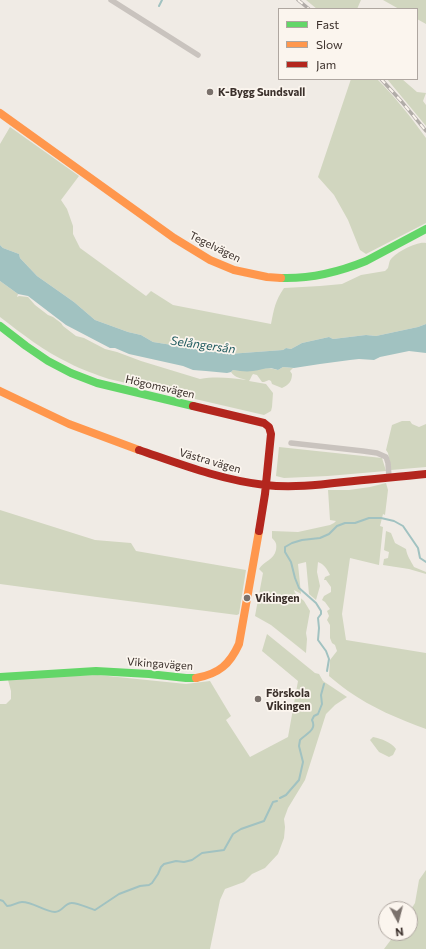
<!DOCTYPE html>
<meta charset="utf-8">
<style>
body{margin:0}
#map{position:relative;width:426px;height:949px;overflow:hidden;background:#f0ebe5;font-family:Commissioner,sans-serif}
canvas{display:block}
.legend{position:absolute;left:278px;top:8px;width:140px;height:72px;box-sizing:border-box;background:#fbf5ee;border:1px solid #aea6a0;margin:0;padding:5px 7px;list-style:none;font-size:12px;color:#3b302b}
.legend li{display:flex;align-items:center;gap:8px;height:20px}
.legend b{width:20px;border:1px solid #aea6a0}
.north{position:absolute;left:378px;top:901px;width:40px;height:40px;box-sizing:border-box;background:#fbf5ee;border:1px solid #aea6a0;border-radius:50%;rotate:173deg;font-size:11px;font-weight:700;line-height:16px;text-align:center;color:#3b302b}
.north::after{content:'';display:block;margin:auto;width:14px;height:18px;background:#7a716c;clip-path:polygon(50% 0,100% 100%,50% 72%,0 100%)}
</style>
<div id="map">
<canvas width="426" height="949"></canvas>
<ul class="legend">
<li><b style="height:5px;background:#63d668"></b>Fast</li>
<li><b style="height:5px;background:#ff974d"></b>Slow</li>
<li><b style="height:5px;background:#b3261e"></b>Jam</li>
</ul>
<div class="north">N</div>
</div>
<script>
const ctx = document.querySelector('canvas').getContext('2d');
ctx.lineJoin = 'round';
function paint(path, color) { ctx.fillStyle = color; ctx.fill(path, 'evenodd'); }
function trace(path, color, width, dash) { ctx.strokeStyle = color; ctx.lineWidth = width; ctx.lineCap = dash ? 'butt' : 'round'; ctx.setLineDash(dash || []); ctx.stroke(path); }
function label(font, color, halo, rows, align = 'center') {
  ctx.font = font + ' Commissioner,sans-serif'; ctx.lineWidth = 3.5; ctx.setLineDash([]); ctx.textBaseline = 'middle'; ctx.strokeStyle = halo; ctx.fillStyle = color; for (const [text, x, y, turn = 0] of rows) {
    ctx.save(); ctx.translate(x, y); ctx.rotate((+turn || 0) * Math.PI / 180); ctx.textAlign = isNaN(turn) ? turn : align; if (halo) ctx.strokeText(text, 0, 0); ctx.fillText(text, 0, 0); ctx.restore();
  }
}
paint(new Path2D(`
 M306,0H361L357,9H317Z
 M383,0H426V24L417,19V9H399Z
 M351,79H377C395,97 411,117 426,138V223L366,254L360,250L348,220L334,195L318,177Z
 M387,79H402L417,92L426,93L423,101L426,105V126Z
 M10,127L79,176L61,200L67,209L73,226V234L80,248L146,296L151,291L173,305L271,324C274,309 275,301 284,288L320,286L342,284L361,275L385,271L388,268C389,265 389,261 391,259C397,252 417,241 426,243V324L418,327L376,336L366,335L333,339L329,337L302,343L291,349L286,348L283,350L229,354L153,342L141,335L128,332L95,320L74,302L37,276L20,258L19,254L3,248L0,245V144Z
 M0,281L18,294L17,297L19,296L28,297L35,305L48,315L53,317L61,323L63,326L76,336L84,338L105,349L117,352L141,361L200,379C216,376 231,378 246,380C241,378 235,378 231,372L233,370C248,372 264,365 278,370L283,367L293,368L290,371L292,374C292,381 289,385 282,388L272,384L271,381L269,380L264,382H262L257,375L253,374C251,376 251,379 249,381L266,384L273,393L272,407L271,411L264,415L109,379C95,374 82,370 69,363C44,351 22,334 0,317Z
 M402,421H410L412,424L419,427L426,424V467L391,470L388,453L386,450L392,425Z
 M279,447L382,458L386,471L328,476L284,478L276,476Z
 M386,483L388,490L385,515L383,514L380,526L383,527L379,565L350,558L342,614L346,640L426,653V729C399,719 372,708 348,691C341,686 335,681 329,676L330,660L337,651L335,645L332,643L330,638V625L327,620L329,616L327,611L330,609L325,602L322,600L324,596L331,592V587L326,580H324L325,577L330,575C327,569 324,564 318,562L317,572L320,586L316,600L309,594L306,562L298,564L301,594L294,590L295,593L304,601L310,611L306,633L307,639L306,653L271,625L255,616L263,573L259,569C264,561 274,560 276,550C277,544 276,542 272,538V531L298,532L330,525L334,523L336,521L330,520L328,490H349L370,487Z
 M0,510L95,540L131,543L136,551L246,570L239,614L237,615L97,597L0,584Z
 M386,531L391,533L395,543L406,549C407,556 411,561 414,567L426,572V574L409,569L383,565L384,559L388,558L389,552L386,551L384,550Z
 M267,634L315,673L319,674L323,681L347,697L335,705L326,714L305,780L288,808L284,819L285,827L284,838L278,854L265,868L252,874L244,882L225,889L220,900L210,949H0V704H6L11,699V691L8,680L59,676L98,675L186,684L210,681L231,716L226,720L250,757L288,737L298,681L262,651Z
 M373,737C382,739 391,742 396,749L393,755L389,757L379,752L370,740Z
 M426,870V949H384L396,933H410V911L415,903L419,880Z`), '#d1d6bf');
paint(new Path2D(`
 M0,245L3,248L19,254L20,258L37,276L74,302L95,320L128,332L141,335L153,342L229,354L283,350L286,348L291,349L302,343L329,337L333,339L366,335L376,336L418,327L426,324V353L409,351L380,357L374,360L359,359L350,360L320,364L294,368L283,367L278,370C268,366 263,370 253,371C246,372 240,371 233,370L231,372L227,373L206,371L193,370L183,366L129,354L115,348H110L66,325L28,296L18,294L0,281Z`), '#a1c2c1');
trace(new Path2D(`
 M159,6L162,0
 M327,671L329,659L326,651L318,640L319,628L318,618L321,614V611L316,603L299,588L295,578L291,562L285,552V547L292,543L302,540L320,538L329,534L337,526L345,523H355L369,518H381L394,521L403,526L418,548L420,558L426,562
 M280,798L286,795L299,780L303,762L299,746L300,740C307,733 317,730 312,720L314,716L318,714L322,704L321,695L324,684
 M0,900L3,901L7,906C13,906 17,902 22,902C33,902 44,911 55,912C62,912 64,904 71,903C76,902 88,908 95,910L119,894L140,886L149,885L152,883L158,874L161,867L164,864L176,861L184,862L192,860L202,853L224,850L233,834L241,829L264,821L273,802L277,801`), '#a1c2c1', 2);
trace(new Path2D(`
 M111,0L198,55
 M291,443L363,451L377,453L386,457L388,463L389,477`), '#c9c3be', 5.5);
trace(new Path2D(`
 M281,278C310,279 339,272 366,261L426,229
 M0,326L26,346L48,361L71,373L97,383L193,406
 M0,677L96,671L149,674L186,678H196`), '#63d668', 8);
trace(new Path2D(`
 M0,113L174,238L210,260L234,270L267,277L281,278
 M0,391L69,424L139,450
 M196,678C219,674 230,664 239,644L259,531`), '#ff974d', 8);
trace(new Path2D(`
 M193,406L264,423L269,427L271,434L265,494L259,531
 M139,450C180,464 221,480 265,485C291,488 318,485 344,482C371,479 399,477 426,474`), '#b3261e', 8);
const rail = new Path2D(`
 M298,0L309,9
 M381,79L402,102L426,131`);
trace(rail, '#b1aca8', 3.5);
trace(rail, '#fbf5ee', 2, [6]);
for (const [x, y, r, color] of [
 [210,92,4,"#7a716c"],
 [247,598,4,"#7a716c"],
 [258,699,4,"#7a716c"]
]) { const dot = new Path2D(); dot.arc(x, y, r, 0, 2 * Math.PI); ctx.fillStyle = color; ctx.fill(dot); trace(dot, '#fbf5ee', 1.5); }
label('bold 11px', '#3b302b', '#fbf5ee', [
 ["K-Bygg Sundsvall",218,92],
 ["Vikingen",255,598],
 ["Förskola",266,693],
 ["Vikingen",266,706]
], 'left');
label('11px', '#3b302b', '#fbf5ee', [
 ["Tegelvägen",215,247,26],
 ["Högomsvägen",160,387,13],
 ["Västra vägen",210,461,16],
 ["Vikingavägen",160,664,4]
]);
label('italic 12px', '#1f5a5e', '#fbf5ee', [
 ["Selångersån",203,345,8]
]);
</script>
